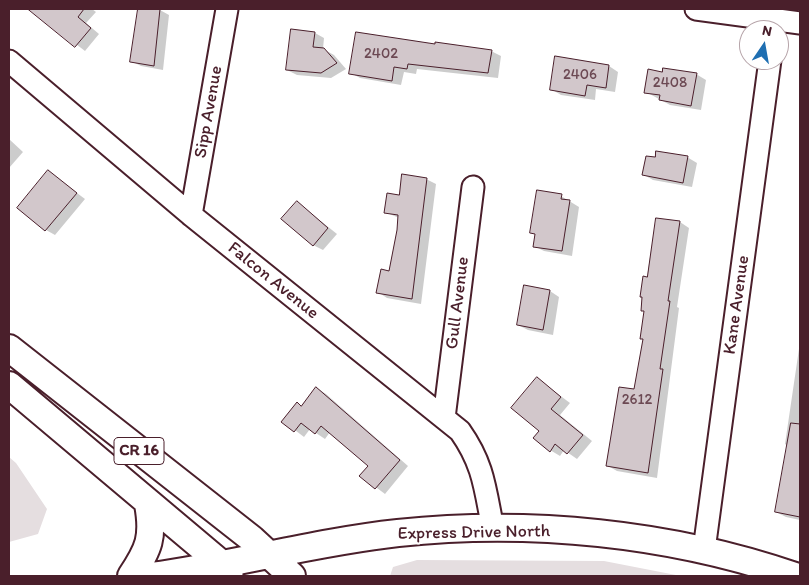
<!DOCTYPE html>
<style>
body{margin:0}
#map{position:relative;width:809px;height:585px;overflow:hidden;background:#fff;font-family:Itim,sans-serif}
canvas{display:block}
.frame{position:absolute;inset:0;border:10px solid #4a1f2b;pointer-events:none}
.north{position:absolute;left:739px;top:20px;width:50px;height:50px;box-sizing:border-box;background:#fff;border:1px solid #b7a5aa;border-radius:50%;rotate:12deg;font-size:14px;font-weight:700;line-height:20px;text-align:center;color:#4a1f2b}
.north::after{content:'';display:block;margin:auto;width:18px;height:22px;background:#1f6fb2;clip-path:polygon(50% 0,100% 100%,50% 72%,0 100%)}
</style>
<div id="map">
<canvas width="809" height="585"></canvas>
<div class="frame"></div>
<div class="north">N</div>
</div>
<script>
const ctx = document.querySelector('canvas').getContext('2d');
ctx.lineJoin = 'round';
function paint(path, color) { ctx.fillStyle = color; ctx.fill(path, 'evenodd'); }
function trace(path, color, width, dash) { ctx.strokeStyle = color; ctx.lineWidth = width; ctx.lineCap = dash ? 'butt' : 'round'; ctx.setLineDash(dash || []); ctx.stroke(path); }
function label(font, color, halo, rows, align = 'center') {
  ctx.font = font + ' Itim,sans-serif'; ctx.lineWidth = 4; ctx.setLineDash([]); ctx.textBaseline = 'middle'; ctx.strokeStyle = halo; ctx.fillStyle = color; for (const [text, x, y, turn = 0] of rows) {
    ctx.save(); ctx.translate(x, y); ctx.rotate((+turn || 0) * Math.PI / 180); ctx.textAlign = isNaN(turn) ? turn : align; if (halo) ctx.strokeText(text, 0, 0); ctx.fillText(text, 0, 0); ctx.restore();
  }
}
paint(new Path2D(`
 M9,457L16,463L47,509L38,534L9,542Z
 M417,560L604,561L681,576H390L393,567Z`), '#e5dee0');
paint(new Path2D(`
 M30,9H92L96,12L86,23L99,34L85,51Z
 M139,9L160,10L169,15L163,70L141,66L131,61Z
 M315,33L324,38L323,49L334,55L346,69L331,78L297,75L287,70Z
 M436,46L491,51L501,56L498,78L417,69L416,74L404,72L401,85L360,78L351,73Z
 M609,66L618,72L615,92L596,89L595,100L561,95L551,89Z
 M663,73L696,74L706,80L701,110L670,105L646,92Z
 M9,139L23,152L9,168Z
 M687,157L697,163L692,187L653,180L644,175Z
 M49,172L85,199L55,235L46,230Z
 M426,179L436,184L421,304L387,298L378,292L390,272L399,218L385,212L400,197Z
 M561,196L579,207L572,256L544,251L534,246L536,235L532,232Z
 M297,202L337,234L323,250L313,245Z
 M657,219L680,222L689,228L677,307L679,308L657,478L617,471L608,466L635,391L644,340L641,338L645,312L641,296L648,278Z
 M525,287L550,291L559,297L553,335L528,330L518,325Z
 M800,342V520L786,517L776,512L788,446L785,444Z
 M538,379L570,403L560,415L592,441L577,459L564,450L560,456L550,450L541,431Z
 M317,388L326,394L408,466L385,494L361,476L369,466L330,432L325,439L310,429L304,437L283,421L302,407Z`), '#0003');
const building = new Path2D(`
 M28,9H84L78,17L91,28L75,47Z
 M138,9H160L154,66L130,62Z
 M291,29L315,32L313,47L324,48L337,63L321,73L286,70Z
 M356,32L435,44V42L492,50L488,73L408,64L407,69L394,67L392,81L349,74Z
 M555,56L609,65L606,88L587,85L585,96L550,90Z
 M663,68L697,73L691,106L659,100L660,95L644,93L648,69L662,72Z
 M656,151L688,156L683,183L642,175L646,156L655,157Z
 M48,170L77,193L45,231L17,208Z
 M402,174L427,178L412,299L376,293L381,269L389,271L397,230L398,215L384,213L387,193L399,195Z
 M537,190L562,194L561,199L570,200L562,251L533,247L535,234L530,233Z
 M297,201L328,228L313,246L281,219Z
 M656,218L680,221L668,301H670L660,369H663L648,473L606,466L619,387L634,389L643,339H640L644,311H641L642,297H640L643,276L647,277Z
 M524,285L550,290L543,330L517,325Z
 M537,377L561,397L551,409L583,435L567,454L555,444L550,452L533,438L539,431L511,408Z
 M316,387L400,460L375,489L359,476L368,466L321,426L315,434L301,423L294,432L281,422L297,402L301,406Z
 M791,423L800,424V517L775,512Z`);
paint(building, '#d2c7cb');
trace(building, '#4a1f2b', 1);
const minor = new Path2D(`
 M696,9L800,23
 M9,61L191,215L460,431C484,465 485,489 493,529
 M191,215L227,9
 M444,418L473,187
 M704,550L770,60`);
const major = new Path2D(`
 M9,348L252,539L292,576
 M9,385L230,571
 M131,576C149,549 154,537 148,504
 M152,576C234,565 315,542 398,533C530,519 670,533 795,576`);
trace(minor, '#4a1f2b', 25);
trace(major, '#4a1f2b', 30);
trace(minor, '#fff', 21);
trace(major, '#fff', 26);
label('15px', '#6c4953', null, [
 ["2402",381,54],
 ["2406",580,75],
 ["2408",670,83],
 ["2612",637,400]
]);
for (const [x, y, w] of [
 [139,451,50]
]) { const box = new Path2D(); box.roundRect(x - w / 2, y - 13.5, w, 27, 4); ctx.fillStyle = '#fff'; ctx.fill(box); trace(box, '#4a1f2b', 1); }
label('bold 16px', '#4a1f2b', null, [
 ["CR 16",139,451]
]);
label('18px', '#4a1f2b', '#fff', [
 ["Sipp Avenue",209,112,-80],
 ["Falcon Avenue",273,281,39],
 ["Gull Avenue",458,303,-83],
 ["Kane Avenue",737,305,-82],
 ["Express Drive North",474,533,-1]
]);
</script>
